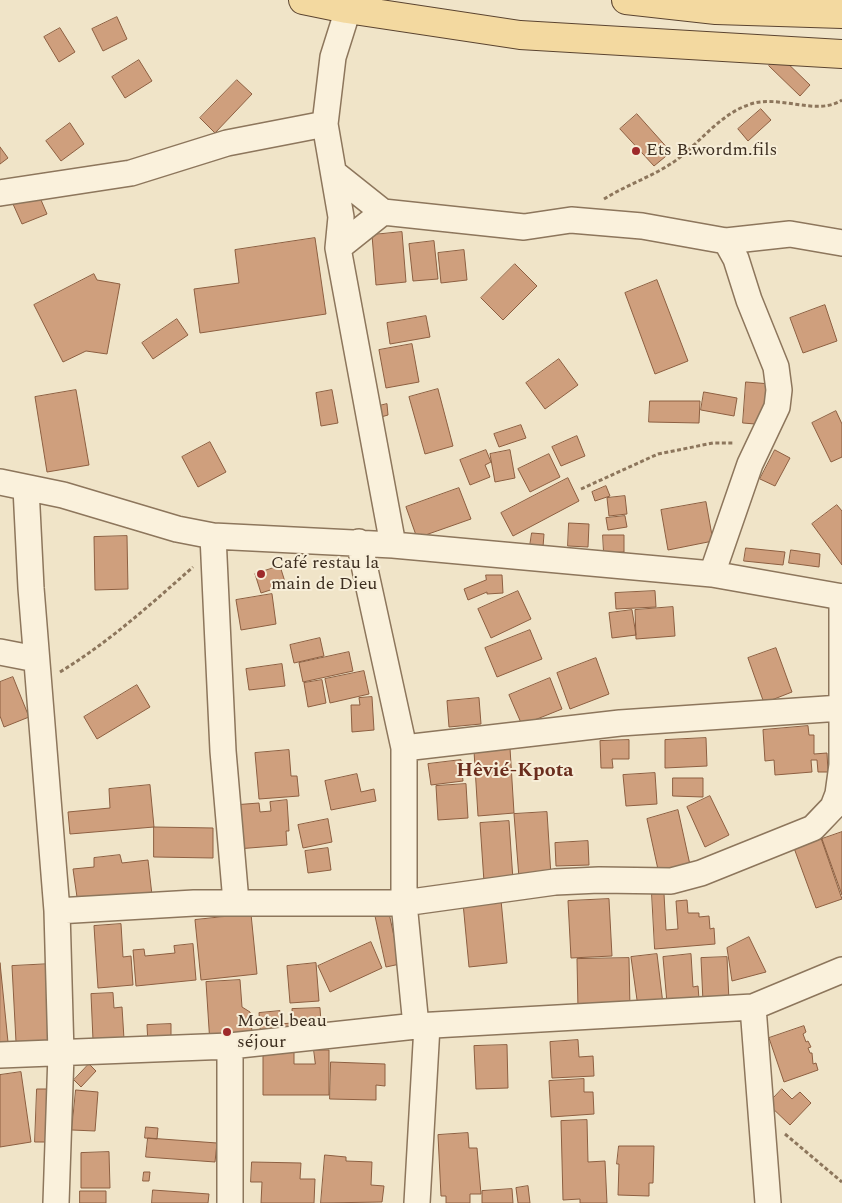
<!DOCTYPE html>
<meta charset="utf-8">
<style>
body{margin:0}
canvas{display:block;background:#f0e4c8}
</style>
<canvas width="842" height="1203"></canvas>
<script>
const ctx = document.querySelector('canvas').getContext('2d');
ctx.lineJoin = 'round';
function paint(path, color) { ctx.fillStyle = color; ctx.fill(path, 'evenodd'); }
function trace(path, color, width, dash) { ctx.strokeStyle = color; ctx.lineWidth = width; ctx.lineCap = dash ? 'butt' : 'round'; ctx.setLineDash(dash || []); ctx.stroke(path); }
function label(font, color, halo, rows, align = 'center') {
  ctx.font = font + ' Spectral,serif'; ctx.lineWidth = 4; ctx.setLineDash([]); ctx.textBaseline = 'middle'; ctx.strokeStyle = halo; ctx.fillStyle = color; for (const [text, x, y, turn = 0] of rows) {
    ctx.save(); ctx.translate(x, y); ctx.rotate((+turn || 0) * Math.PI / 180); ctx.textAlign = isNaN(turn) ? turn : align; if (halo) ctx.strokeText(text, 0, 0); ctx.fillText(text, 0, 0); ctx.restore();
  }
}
const building = new Path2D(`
 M117,17L127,39L103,51L92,29Z
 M60,28L75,52L59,62L44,37Z
 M779,55L810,85L800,96L769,66Z
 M139,60L152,81L125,98L112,77Z
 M237,80L252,94L215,133L200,118Z
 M761,109L771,120L748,141L738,129Z
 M637,114L671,152L654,166L620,129Z
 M70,123L84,144L61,161L46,141Z
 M0,147L8,158L0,164Z
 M38,193L47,214L22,224L13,204Z
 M402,232L406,282L376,285L372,235Z
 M315,238L326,314L200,333L194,289L239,283L235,250Z
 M434,241L438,279L413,281L409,244Z
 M464,250L467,280L441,283L438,253Z
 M515,264L537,286L503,320L481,298Z
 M94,274L97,280L120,284L107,354L86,351L63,362L34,305Z
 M657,280L688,361L655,374L625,293Z
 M825,305L837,341L803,353L790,318Z
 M426,316L430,337L390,344L387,323Z
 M177,319L188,335L153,359L142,343Z
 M412,344L419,382L386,388L379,350Z
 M559,359L578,385L545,409L526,383Z
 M746,382L771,384L767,425L743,423Z
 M438,389L453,446L425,454L409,397Z
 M76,390L89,465L47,472L35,397Z
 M332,390L338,423L321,426L316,393Z
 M704,392L737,398L734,416L701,410Z
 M650,401H700L699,423L649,422Z
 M387,404L388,415L381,417L379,406Z
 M836,411L842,424V457L831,462L812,423Z
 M521,425L526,438L499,447L494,434Z
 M577,436L585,456L561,466L552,447Z
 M210,442L226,472L198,487L182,457Z
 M486,450L491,462L485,465L490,477L470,485L460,460Z
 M510,450L515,478L495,482L490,454Z
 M775,450L790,458L775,486L760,479Z
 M549,454L560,477L530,492L518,469Z
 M568,478L579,501L513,536L501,513Z
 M606,486L610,496L595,501L592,492Z
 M459,488L471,519L417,538L406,507Z
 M625,496L627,514L609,516L607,498Z
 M706,502L713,541L668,550L661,510Z
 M837,505L842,511V565L812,524Z
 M625,516L627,527L608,530L606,518Z
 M569,523L589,524L588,547L568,546Z
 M532,533L544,534L543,547L530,546Z
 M603,535H624V552L604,553Z
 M127,536L128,589L95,590L94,537Z
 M746,548L785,552L783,565L744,561Z
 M791,550L820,554L819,567L789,563Z
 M280,566L286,585L261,593L255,574Z
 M486,575H502L503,593L487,594V592L468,600L464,589L486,580Z
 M518,591L531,619L491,638L478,609Z
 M655,591L656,607L616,609L615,593Z
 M272,594L276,624L241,630L236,600Z
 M673,607L675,636L636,639L635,610Z
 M632,610L636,635L612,638L609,613Z
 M530,630L542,659L497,677L485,648Z
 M320,638L324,656L294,663L290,645Z
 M776,648L792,692L764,703L748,658Z
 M349,652L353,671L303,682L299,663Z
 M596,658L609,694L570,709L557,673Z
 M282,664L285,686L249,690L246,669Z
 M364,671L369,694L330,703L325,679Z
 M13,677L29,717L4,727L0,716V682Z
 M550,678L562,709L522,725L509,695Z
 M322,680L326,703L308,707L304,683Z
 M137,685L150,707L97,739L84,717Z
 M372,697L374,730L352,732L351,705H360L359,698Z
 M479,698L481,724L449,727L447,701Z
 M808,726L809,735H814V754L827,753L828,772H818L817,760H811L812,772L775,775L774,760L765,761L763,730Z
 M706,738L707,766L665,768V740Z
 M629,740V759H612L613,768H601L600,741Z
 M510,748L514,813L478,816L474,751Z
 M289,750L291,776H297L299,796L259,799L255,753Z
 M461,760L463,781L431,785L428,764Z
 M655,773L657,804L626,806L623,775Z
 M357,774L361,792L374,789L376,801L331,810L325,781Z
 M673,778H703V797L673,796Z
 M466,784L468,818L438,820L436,786Z
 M150,785L154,827L70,834L68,812L110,808L109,789Z
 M710,796L729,835L705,847L687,807Z
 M287,800L289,831H286L287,845L237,849L233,805L259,803L260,812L271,811L270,802Z
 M678,810L692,874H659L647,819Z
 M547,812L551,876L519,878L514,814Z
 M328,819L332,842L303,848L298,825Z
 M509,821L513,880L484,882L480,823Z
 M154,827L213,828V858L154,857Z
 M842,832V895L822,839Z
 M821,838L842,899L816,908L794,848Z
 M588,841L589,865L556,866L555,843Z
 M328,848L331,870L308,873L305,851Z
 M120,855L122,863L148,860L152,895L78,904L73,869L94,867V858Z
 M652,894H664L666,930L678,929L676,901L687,900L688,913H699V917L709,916L710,929L714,928L715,944L655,949Z
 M609,899L612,956L571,958L568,901Z
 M501,900L507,963L469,967L463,903Z
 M389,913L400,964L386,967L375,916Z
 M251,914L257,974L201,980L195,920Z
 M121,924L123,957L131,956L133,985L98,988L94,926Z
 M749,937L766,972L732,981L727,948Z
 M371,942L382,968L330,992L318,966Z
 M193,944L196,980L136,986L133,950L144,949L145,956L175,953L174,946Z
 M657,954L663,1004L638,1007L631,957Z
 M691,954L693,987L698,986L699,999L667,1003L663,957Z
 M727,957L729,1001L703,1002L701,958Z
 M629,958L630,1008L578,1009L577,959Z
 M0,963L8,1042H0Z
 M316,963L319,1001L290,1003L287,966Z
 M51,964L55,1041L16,1042L12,966Z
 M240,980L242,1007L250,1012L253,1041L210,1044L206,982Z
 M113,993L114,1008L122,1007L124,1039L93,1040L91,994Z
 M320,1008L322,1036L294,1038L292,1009Z
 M280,1011L281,1024L291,1023L292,1037L261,1040L259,1013Z
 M171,1024V1044L148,1045L147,1025Z
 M804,1026L806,1032L803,1034L806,1042L808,1041L811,1047L808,1048L810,1053H812L813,1064L816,1063L818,1070L784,1082L769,1038Z
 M578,1040L579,1057L593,1056L594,1076L552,1078L550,1042Z
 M507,1045L508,1088L476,1089L474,1046Z
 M314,1050H329V1095H263V1051H294V1064H315Z
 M331,1062L385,1064V1086L376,1085V1100L330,1099Z
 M89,1064L96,1071L81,1087L74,1080Z
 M21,1072L31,1142L0,1147V1075Z
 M584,1079V1092H593L594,1114L551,1117L549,1081Z
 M37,1089H54L52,1142H35Z
 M782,1089L792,1099L800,1092L811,1103L790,1125L768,1104Z
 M76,1090L98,1092L95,1131L72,1130Z
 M587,1120L588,1162L605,1161L607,1203H580V1199L563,1200L561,1121Z
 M146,1127L158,1128L157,1139L145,1138Z
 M468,1133L469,1148H477L481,1194H470V1203H446V1196H441L438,1135Z
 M148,1138L217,1143L215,1162L146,1157Z
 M619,1146H654L653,1183H649V1196L618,1195L619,1164H617Z
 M109,1152L110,1188H81V1153Z
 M325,1155L346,1157V1161L372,1162L371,1185L384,1186L382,1202L321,1203Z
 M252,1162L301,1163L300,1179H315L314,1203H261L262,1182H251Z
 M144,1172H150L149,1181H143Z
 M528,1186L530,1203H518L516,1188Z
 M512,1189L513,1203H482V1191Z
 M153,1190L209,1194L208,1203H152Z
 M80,1191H106V1203H80Z`);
paint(building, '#cf9f7d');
trace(building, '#8d5f41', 1);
const minor = new Path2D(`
 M351,0L333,57L325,124L341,217L338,248L393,545
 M334,173L383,212
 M0,193L131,173L227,143L325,124
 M338,248L383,212L524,227L571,220L642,226L726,241L790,234L842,243
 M0,482L63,495L177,529L213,536L393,545L712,574L842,597
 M26,488L31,588L57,911L61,1054L56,1203
 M213,536L223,751L236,902
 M359,542L404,748V903L416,1026
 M712,574L750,464L777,407L779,390L776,367L749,300L736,259L726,241
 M0,652L36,659
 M404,748L620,723L841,708
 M57,911L194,903H404L555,882L599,880L671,881L701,873L813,828L833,807L838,794L842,765V597
 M753,1007L768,1203
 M0,1055L230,1046L416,1026L753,1007L842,970
 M230,1203V1046
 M417,1203L427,1026`);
const major = new Path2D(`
 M303,0L347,9L520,35L842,54
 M626,0L716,10L842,14`);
trace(minor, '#8d765c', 28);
trace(major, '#5b4430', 30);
trace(new Path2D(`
 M604,199C628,184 657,175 679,158C702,140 720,115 748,105C778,93 816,117 842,100
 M581,489L658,454L713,443H734
 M60,672C109,642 150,605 193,567
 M785,1134L842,1182`), '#8d765c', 3, [4, 2.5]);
trace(minor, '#faf1dc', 25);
trace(major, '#f3d9a0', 28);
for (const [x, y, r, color] of [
 [636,151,5,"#9e2a2b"],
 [261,574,5,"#9e2a2b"],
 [227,1032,5,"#9e2a2b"]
]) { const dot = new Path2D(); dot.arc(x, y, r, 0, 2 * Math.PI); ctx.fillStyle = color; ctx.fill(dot); trace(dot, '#f7eed8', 2); }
label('18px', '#3d2e20', '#f7eed8', [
 ["Ets B.wordm.fils",646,151],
 ["Café restau la",271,564],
 ["main de Dieu",271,585],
 ["Motel beau",237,1022],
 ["séjour",237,1043]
], 'left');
label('bold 20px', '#6b2e1e', '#f7eed8', [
 ["Hêvié-Kpota",515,772]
]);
</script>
